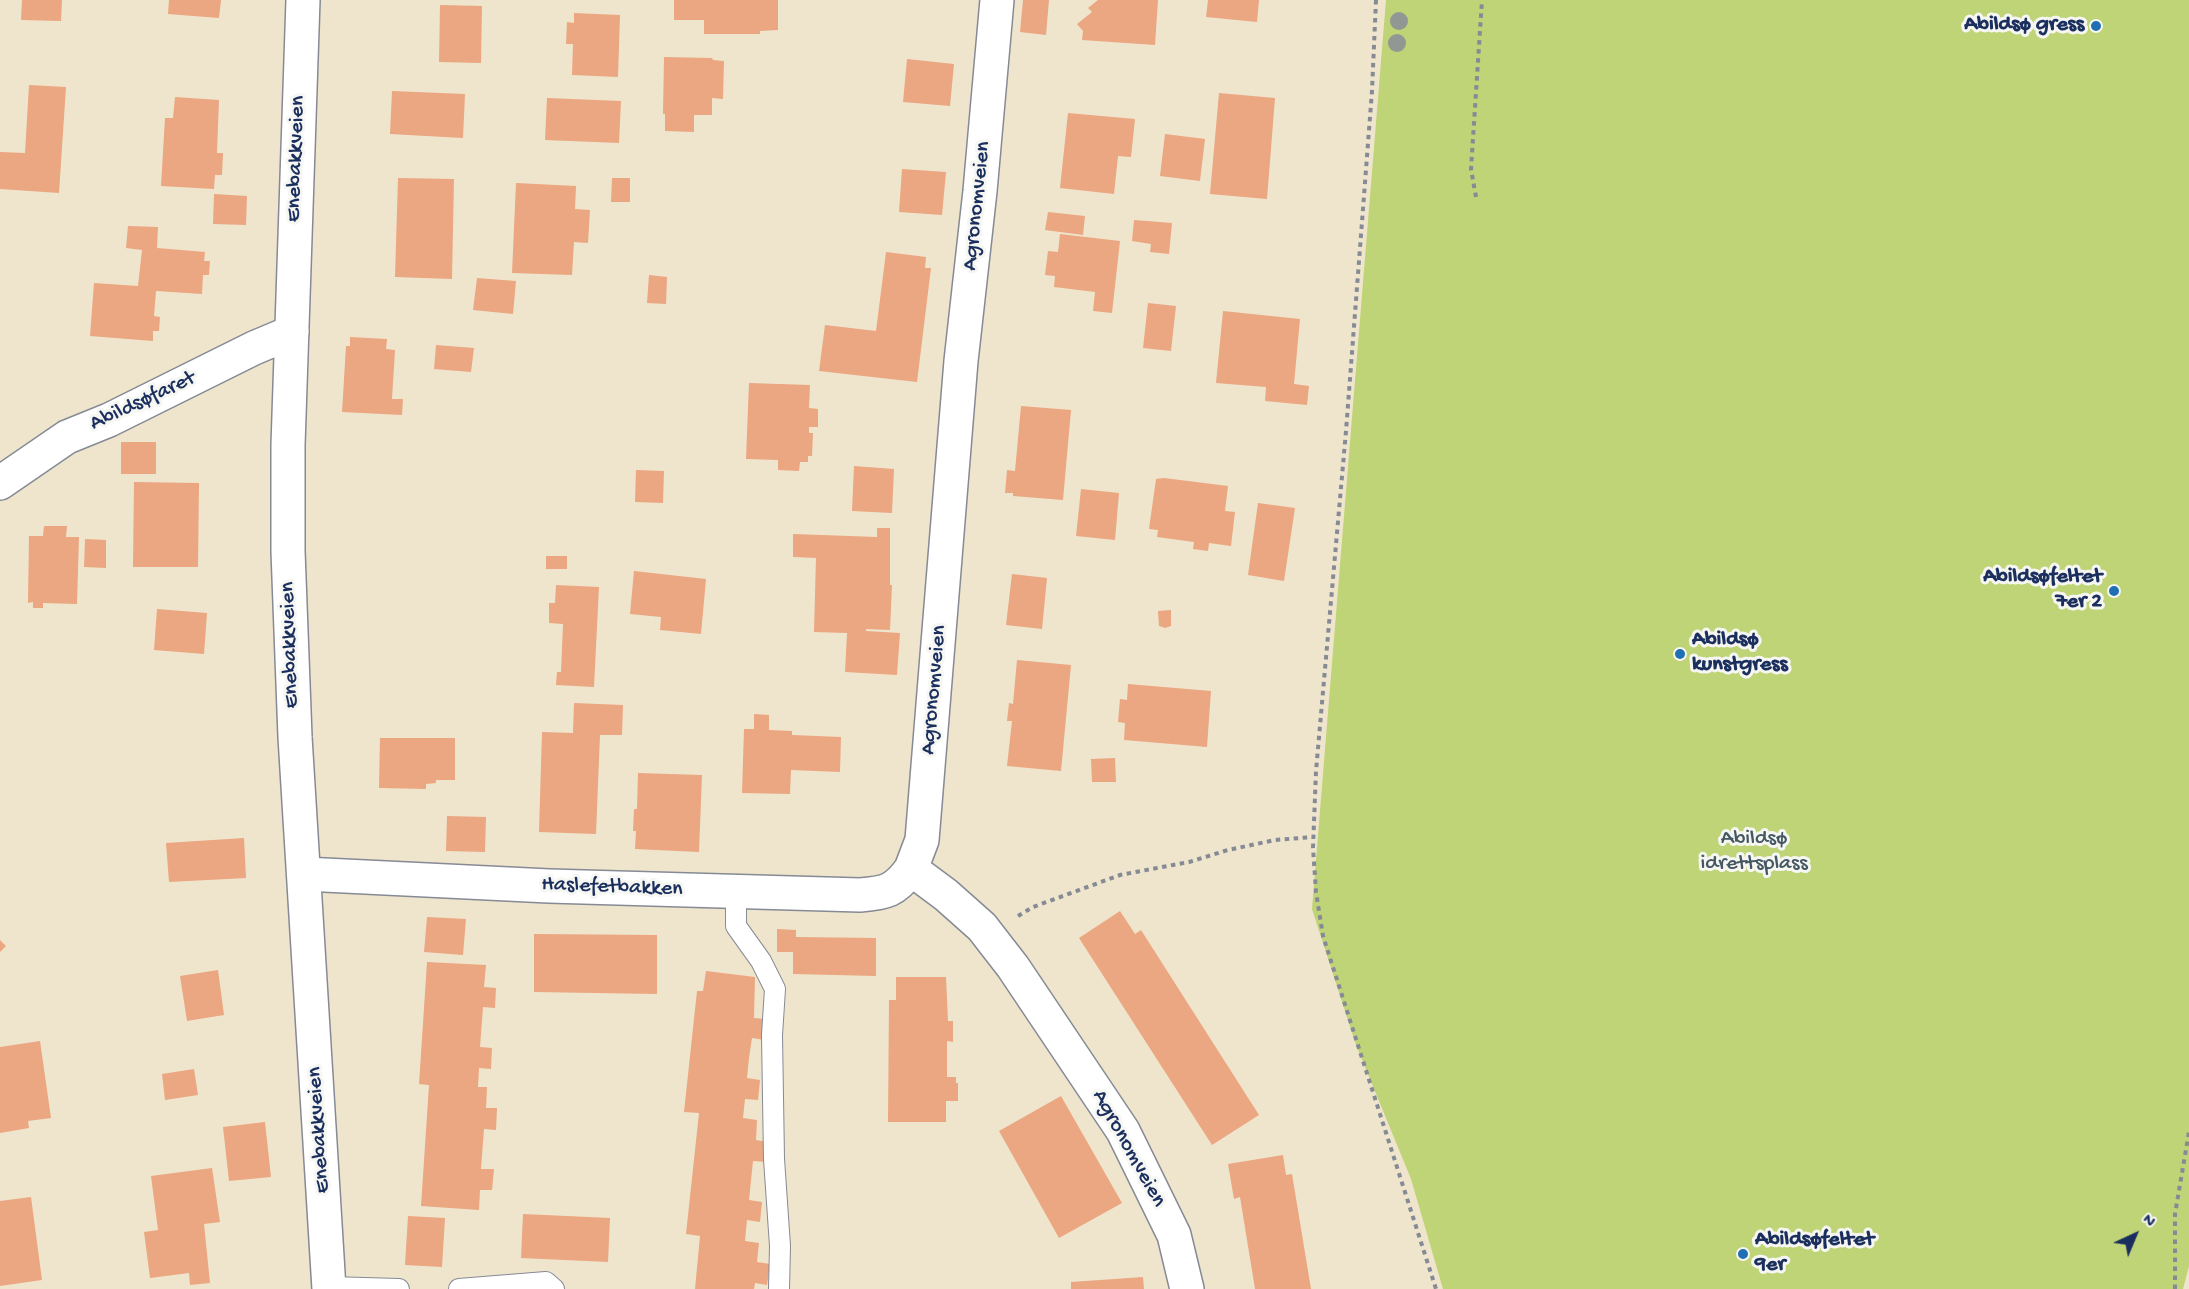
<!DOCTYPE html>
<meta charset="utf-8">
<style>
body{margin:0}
#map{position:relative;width:2189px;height:1289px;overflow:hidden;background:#efe5cc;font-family:"Gochi Hand",sans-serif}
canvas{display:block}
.north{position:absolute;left:2105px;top:1205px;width:60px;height:60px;-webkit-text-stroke:4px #f6f6f2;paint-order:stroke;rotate:44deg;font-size:16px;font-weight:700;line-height:24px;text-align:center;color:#1b2f5e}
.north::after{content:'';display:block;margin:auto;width:21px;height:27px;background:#1b2f5e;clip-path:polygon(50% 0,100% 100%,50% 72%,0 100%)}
</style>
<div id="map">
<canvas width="2189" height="1289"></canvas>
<div class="north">N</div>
</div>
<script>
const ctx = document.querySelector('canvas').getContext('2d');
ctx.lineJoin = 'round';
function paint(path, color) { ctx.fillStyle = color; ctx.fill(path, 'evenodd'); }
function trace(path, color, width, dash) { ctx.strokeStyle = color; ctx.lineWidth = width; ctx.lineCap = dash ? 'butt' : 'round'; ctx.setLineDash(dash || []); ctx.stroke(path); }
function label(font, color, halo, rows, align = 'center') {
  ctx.font = font + ' "Gochi Hand",sans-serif'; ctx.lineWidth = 6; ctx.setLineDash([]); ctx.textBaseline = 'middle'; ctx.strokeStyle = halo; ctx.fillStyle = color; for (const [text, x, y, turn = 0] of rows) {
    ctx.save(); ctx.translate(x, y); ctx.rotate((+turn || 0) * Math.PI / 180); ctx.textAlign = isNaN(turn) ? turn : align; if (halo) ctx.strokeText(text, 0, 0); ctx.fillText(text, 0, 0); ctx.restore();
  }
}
paint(new Path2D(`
 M1386,0H2189V1266L2183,1289H1443L1411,1179L1356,1045L1312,909Z`), '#bfd377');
paint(new Path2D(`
 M22,0H62L61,21L21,20Z
 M169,0H221L219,18L168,14Z
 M674,0H778V30L760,31V34H704V20H674Z
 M1023,0H1049L1046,35L1020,32Z
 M1098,0H1158L1155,45L1082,40L1083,31L1077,24L1092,12L1088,8Z
 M1208,0H1259L1257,22L1206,17Z
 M440,5L482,6L481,63L439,62Z
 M574,13L620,15L618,77L572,75L573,44H566L567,22L574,23Z
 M664,57L712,58L713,60L724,61L723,99L712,98V115H694V132L665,131V114H663Z
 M907,59L954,64L950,106L903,102Z
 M29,85L66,87L59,193L0,189V152L25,153Z
 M392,91L465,94L463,138L390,134Z
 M1219,93L1275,98L1267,199L1210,194Z
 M175,97L219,100L217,153H223L222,175H215L214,189L161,186L165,118H173Z
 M547,98L621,101L619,143L545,140Z
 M1068,113L1135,119L1131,157L1118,156L1114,194L1060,188Z
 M1165,134L1205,139L1200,181L1160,176Z
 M902,169L946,172L942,215L899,212Z
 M398,178L454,179L452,279L395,277Z
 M612,178H630V202H611Z
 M516,183L576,186L575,209L590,210L588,243L574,242L572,275L512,273Z
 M214,194L247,196L246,225L213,224Z
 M1048,212L1085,216L1083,235L1045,230Z
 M1134,220L1172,223L1169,254L1150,252L1151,244L1132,241Z
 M128,226L158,227L157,248L205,252L204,261H210L209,275H203L202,294L156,291L154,316L160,317L159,331H153V341L90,336L94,283L138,286L142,250L126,248Z
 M1060,234L1120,241L1112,313L1093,311L1095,292L1054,287L1055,276L1045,275L1048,251L1058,252Z
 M886,252L926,257L925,268H931L917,382L819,371L825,325L876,331Z
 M649,275L667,277L666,304L647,303Z
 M477,278L516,281L513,314L473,310Z
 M1148,303L1176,306L1171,351L1143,348Z
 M1223,311L1300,319L1294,384L1309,386L1307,405L1265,401L1266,387L1216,383Z
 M350,337L387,339L386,349L395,350L392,399H403L402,415L342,412L346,346H350Z
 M436,345L474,348L471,372L434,369Z
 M749,383L810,385L809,408L818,409V427H809V433H813L812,456H808V462H800L799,471L778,470V460L746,459Z
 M1021,406L1071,410L1063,500L1013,496V493H1005L1007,470L1015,471Z
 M121,442H156V474H121Z
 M854,466L894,469L892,513L852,511Z
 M636,470L664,471L663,503L635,502Z
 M1164,478L1228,486L1225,511L1235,512L1231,546L1209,543L1208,551L1193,549L1194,542L1157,537L1158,530L1149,529L1156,479Z
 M134,482L199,483L198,567H133Z
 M1081,489L1119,493L1115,540L1076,536Z
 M1258,503L1295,508L1284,581L1248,575Z
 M44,526H67L66,537H79L77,604L43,603V608H33V602L28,603L29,536H43Z
 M877,528H890V585H892L890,630L866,629V631L900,633L897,675L845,672L847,633L814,632L816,558L793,557V534L877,537Z
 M85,539L106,540V568L84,567Z
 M546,556H567V569H546Z
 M634,571L706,579L701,634L660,630L661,617L630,614Z
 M1012,574L1047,578L1042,629L1006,625Z
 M556,585L599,587L594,687L556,685L557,672H561L563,624L549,623V603H555Z
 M157,609L207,613L204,654L154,650Z
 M1171,610V626L1165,628L1159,626L1158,611Z
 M1017,660L1071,665L1061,771L1007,766L1012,721H1007L1009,703L1013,704Z
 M1128,684L1211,691L1207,747L1124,740L1125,723L1118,722L1120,699L1127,700Z
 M574,703L623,705L622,735H600L596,834L539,832L542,732L573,733Z
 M754,714L769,715V730L792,731V735L841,737L840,772L791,770L790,794L742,793L744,729H754Z
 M380,738H455V780H436V783L426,784V789L379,788Z
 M1115,758L1116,782H1092L1091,759Z
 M638,773L702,775L699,852L635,849L636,831H633L634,809H637Z
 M447,816L486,817L485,852L446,851Z
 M244,838L246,878L169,882L166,843Z
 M1120,911L1135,934L1141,930L1259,1115L1212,1145L1079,938Z
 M427,917L466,919L463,955L424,952Z
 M777,929L796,930V937L876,938V976L793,974V952H777Z
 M534,934L657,935V994L534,992Z
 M0,940L6,946L0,952Z
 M427,962L486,965L484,987L496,988L495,1008L483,1007L480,1047L492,1048L491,1069L479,1068L478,1087H487L486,1108H497L496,1130L484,1129L481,1169H494L492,1190H480L479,1210L421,1206L429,1085L419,1084Z
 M218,970L224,1015L187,1021L180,976Z
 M706,971L755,977L754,1018L767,1019L765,1040L752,1038L749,1058L747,1078L760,1080L758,1100L745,1099L743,1118L757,1120L756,1140L768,1142L766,1162L753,1161L749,1200L762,1202L760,1222L747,1220L745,1241L759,1243L757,1262L770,1264L767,1285L755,1283L754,1289H695L700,1236L686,1234L699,1113L684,1112L697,991H703Z
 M896,977H946L948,1021H953V1042L947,1041V1077H956V1083H958V1101H946V1122H888L889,1000H896Z
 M40,1041L51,1118L28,1121L29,1128L0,1133V1047Z
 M194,1069L198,1095L165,1100L162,1074Z
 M1061,1096L1122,1203L1059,1238L999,1131Z
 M265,1122L271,1177L229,1181L223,1127Z
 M1283,1155L1286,1175L1292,1174L1311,1289H1255L1240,1197L1234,1199L1228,1164Z
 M212,1168L220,1222L204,1224L210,1283L190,1285L189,1273L150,1278L144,1232L158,1230L151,1176Z
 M31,1197L42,1280L0,1286V1201Z
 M523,1214L610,1218L608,1262L521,1258Z
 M408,1216L445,1218L442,1267L405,1265Z
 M1143,1277L1144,1289H1071V1282Z`), '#eba682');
const service = new Path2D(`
 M736,893V926L761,961L775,989L772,1035L774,1159L780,1246L779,1289
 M329,1287L399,1289
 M459,1289L546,1282L554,1289`);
const minor = new Path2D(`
 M997,0L980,191L961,361L922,840L911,869L946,895L982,927L1013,967L1123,1131L1174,1235L1187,1289
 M0,483L67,437L109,420L254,348L292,332
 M304,874L549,886L860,895C886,893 895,891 911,869`);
const secondary = new Path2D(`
 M303,0L288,445V551L295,737L329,1289`);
trace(service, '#858a95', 22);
trace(minor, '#858a95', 36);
trace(secondary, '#858a95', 36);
trace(new Path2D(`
 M1376,0L1372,91L1346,431L1316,771L1313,848L1316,892L1323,936L1436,1289
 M1476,197L1471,169L1482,0
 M1018,916L1033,907L1120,875L1189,862L1228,850L1275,840L1313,837
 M2175,1289V1214L2189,1132`), '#858a95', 4, [4.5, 4.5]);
trace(service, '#fff', 20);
trace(minor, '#fff', 33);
trace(secondary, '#fff', 33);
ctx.fillStyle = '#919793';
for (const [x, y] of [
 [1399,21],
 [1397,43]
]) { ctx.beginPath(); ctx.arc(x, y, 9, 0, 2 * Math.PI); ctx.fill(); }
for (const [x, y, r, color] of [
 [2096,26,6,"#1f6fb2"],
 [2114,591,6,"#1f6fb2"],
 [1680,654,6,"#1f6fb2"],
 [1743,1254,6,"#1f6fb2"]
]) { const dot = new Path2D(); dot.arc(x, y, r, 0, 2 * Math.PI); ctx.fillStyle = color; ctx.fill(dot); trace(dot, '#f6f6f2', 2); }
label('bold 22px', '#1b2f5e', '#f6f6f2', [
 ["Abildsø gress",2084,26],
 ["Abildsøfeltet",2102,578],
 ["7er 2",2102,603],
 ["Abildsø",1692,641,"left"],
 ["kunstgress",1692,666,"left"],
 ["Abildsøfeltet",1755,1241,"left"],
 ["9er",1755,1266,"left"]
], 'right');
label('22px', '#1b2f5e', '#f6f6f2', [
 ["Enebakkveien",297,159,-88],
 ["Agronomveien",978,206,-84],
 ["Abildsøfaret",143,402,-25],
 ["Enebakkveien",291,645,-92],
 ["Agronomveien",935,690,-85],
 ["Haslefetbakken",612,888,2],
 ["Enebakkveien",320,1130,-94],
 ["Agronomveien",1128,1149,61]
]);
label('22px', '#445864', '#f6f6f2', [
 ["Abildsø",1754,840],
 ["idrettsplass",1754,865]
]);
</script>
